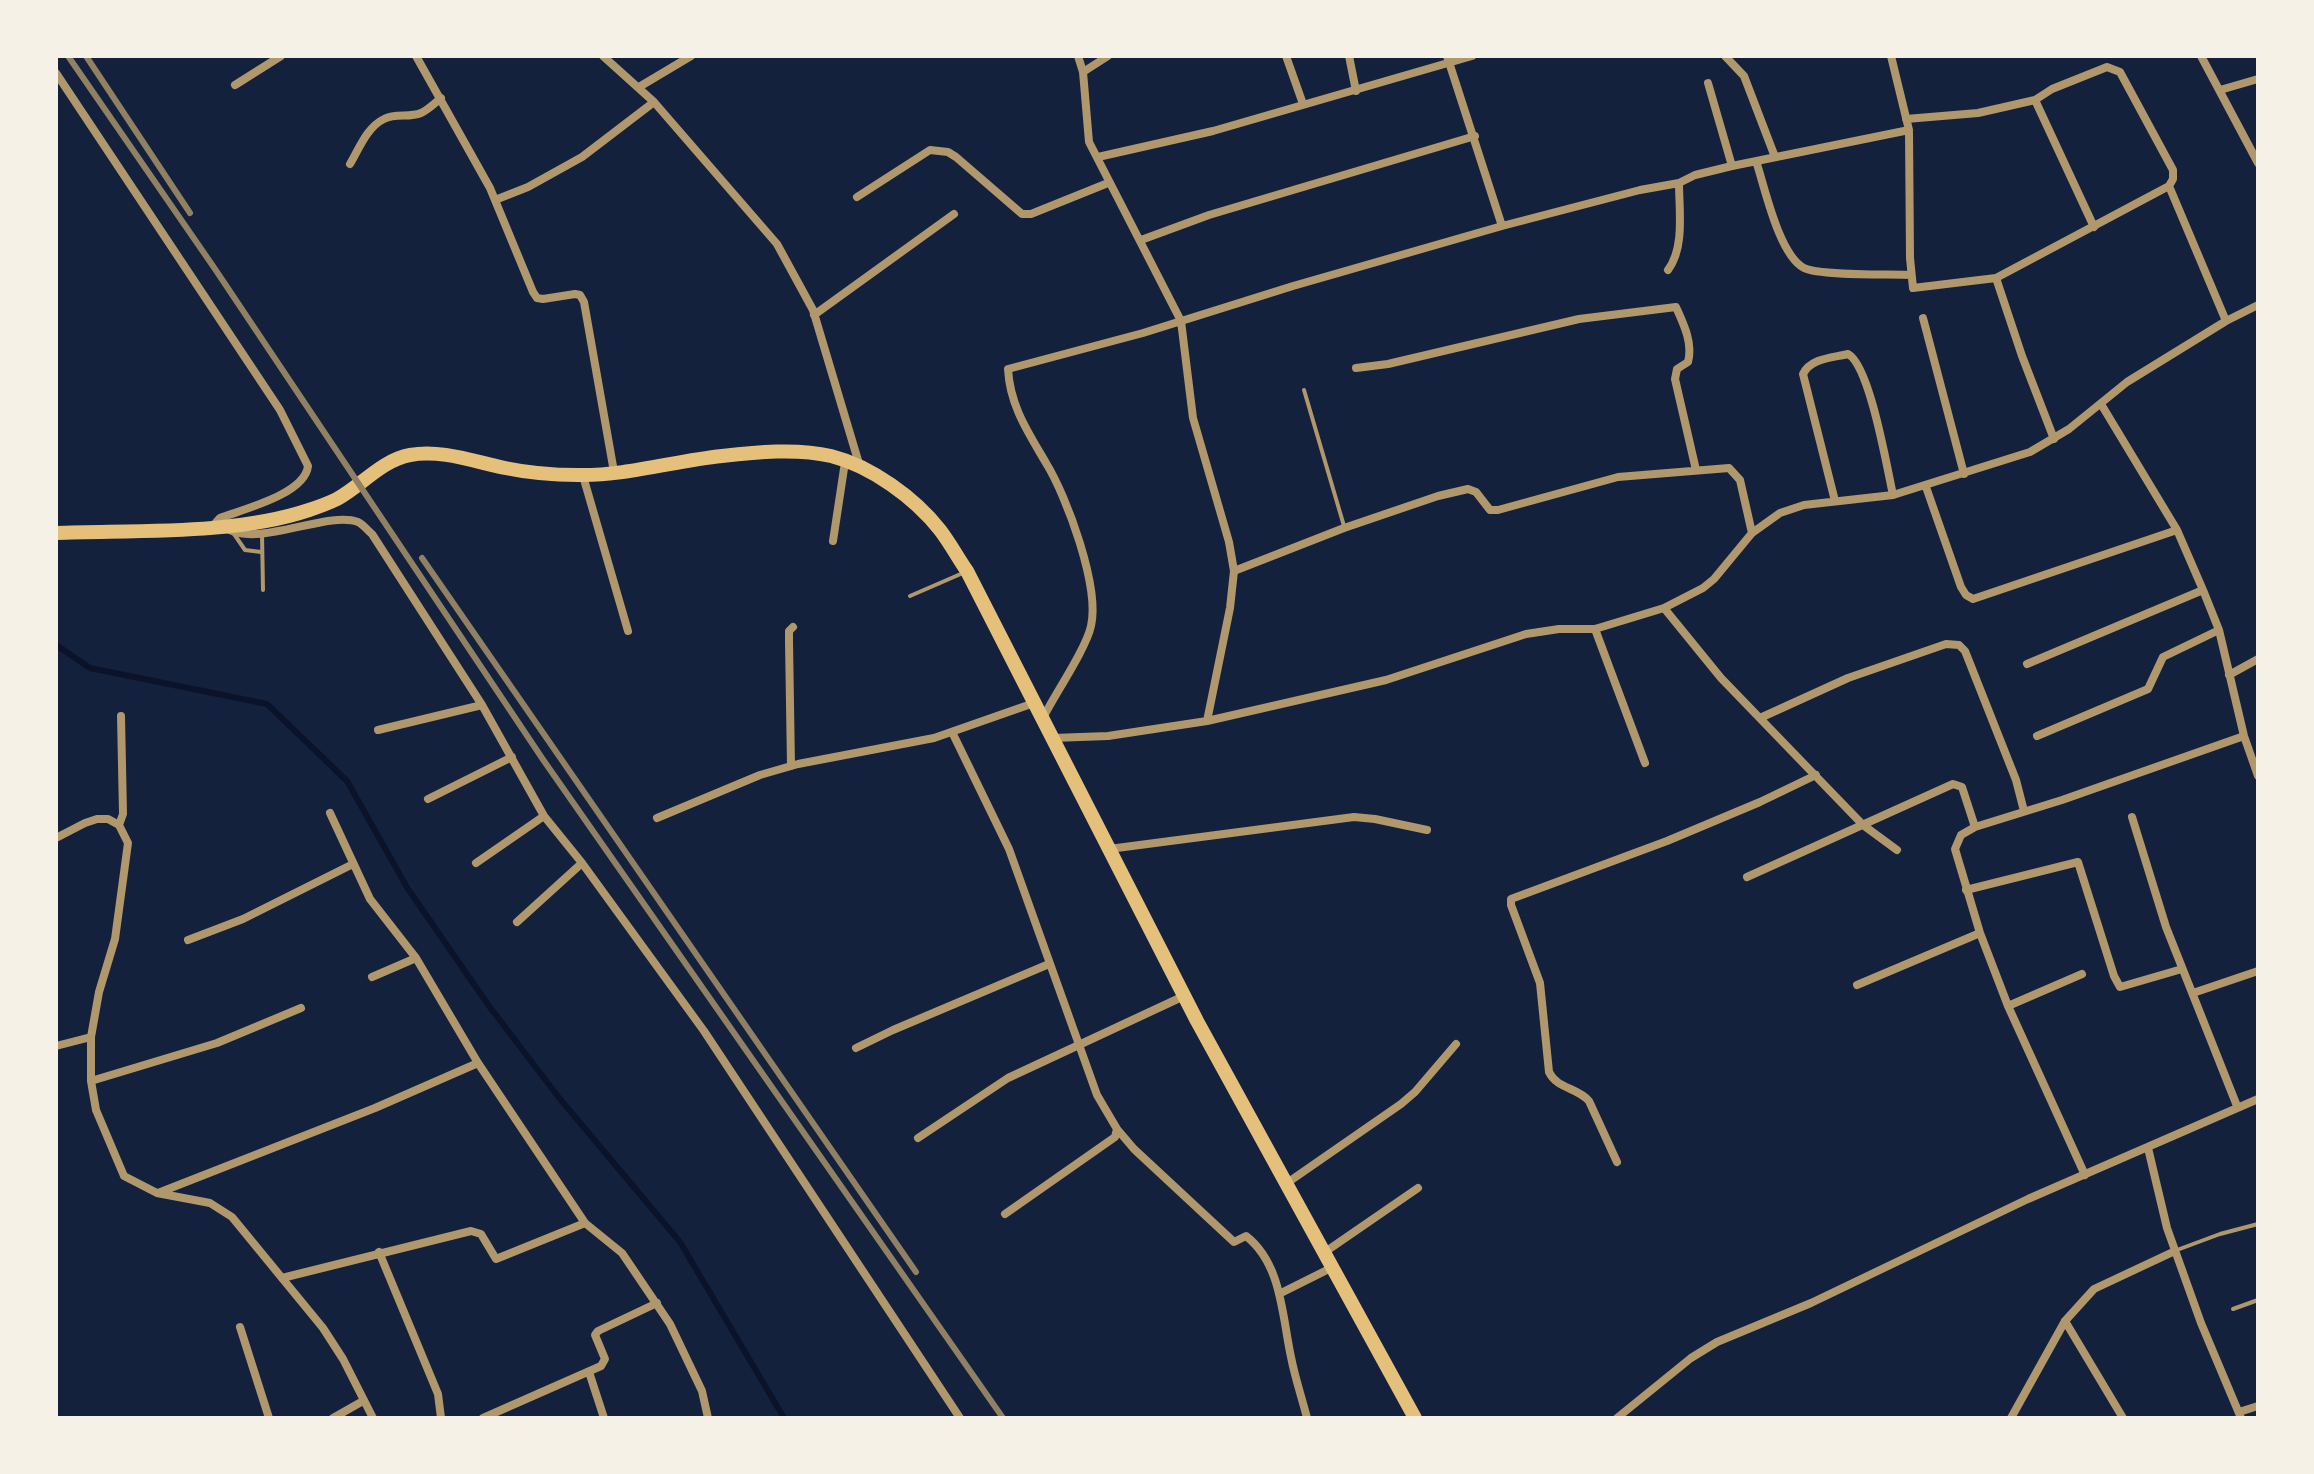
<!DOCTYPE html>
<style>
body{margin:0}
#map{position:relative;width:2314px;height:1474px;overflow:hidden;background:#14213d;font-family:"Noto Sans",sans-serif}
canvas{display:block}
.frame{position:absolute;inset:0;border:58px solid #f6f1e7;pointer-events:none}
</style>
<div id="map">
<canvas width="2314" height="1474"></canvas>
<div class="frame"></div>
</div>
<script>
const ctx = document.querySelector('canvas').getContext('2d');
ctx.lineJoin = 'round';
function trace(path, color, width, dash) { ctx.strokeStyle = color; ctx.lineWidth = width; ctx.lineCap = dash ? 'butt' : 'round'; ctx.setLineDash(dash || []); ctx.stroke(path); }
trace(new Path2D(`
 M56,645L90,668L267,704L347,781L408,889L489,1006L560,1099L680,1242L784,1418`), '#0b132b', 6);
trace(new Path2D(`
 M1304,390L1344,526
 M234,534L245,550L261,552
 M262,534L263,590
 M910,596L963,573
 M2177,1250L2220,1234L2258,1224
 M2233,1309L2258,1300`), '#b1986c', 4);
trace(new Path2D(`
 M416,56L490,188L533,292L537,298L543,299L575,294L580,295L584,302L614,472
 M603,56L654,102L777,244L813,310L860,467
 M1078,56L1083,72
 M1108,56L1083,72L1089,142L1181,321L1193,418L1229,542L1234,571L1230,608L1207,721
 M1286,56L1303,104
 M1349,56L1356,91
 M1447,56L1502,226
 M1725,56L1744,76L1775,157
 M1891,56L1909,130L1910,258L1913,288L1996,278L2169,186L2173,179V170L2120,72L2107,67L2052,89L2035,100L1978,113L1906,119
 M2201,56L2258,163
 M56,73L280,410L308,466C305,494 244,509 220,518L212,527
 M1708,83L1732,166
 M235,85L281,56
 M639,87L691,56
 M2220,90L2258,79
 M2035,100L2094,227
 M1098,157L1213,131L1472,56
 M1756,161C1765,188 1779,255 1804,268C1820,276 1889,274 1911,275
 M350,164C359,149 367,127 384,119C396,113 409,118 421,113C428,110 435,103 441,98
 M2169,186L2226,321
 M857,197L930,150L948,152L956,157L1022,214H1031L1108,183
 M495,200L528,187L582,157L654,102
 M1141,240L1209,215L1475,136
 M1668,270C1685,248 1679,209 1679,183
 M1996,278L2022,356L2054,439
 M814,315L954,214
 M1923,318L1964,474
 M1356,368L1388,364L1579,319L1676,307C1684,325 1693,343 1688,362L1677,369L1675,379L1696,470
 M2101,404L2177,530L2203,590
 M583,476L628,631
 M1926,487L1961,587L1966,595L1973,599L2177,530
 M1835,501L1803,374C1811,358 1832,358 1848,354C1870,366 1887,468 1893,495
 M223,526C253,551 326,510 358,522C364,525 367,530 372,534L482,705L544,816L582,863L704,1031L960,1418
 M833,541L845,462
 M1234,571L1344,528L1438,496L1468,489L1476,492L1490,510H1498L1618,477L1729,468L1740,480L1752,533
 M1664,608L1721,678L1863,825L1897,850
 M1595,629L1645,763
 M2027,664L2203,590L2219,630L2244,736L2258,776
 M2229,675L2258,659
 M1043,718C1055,694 1086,649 1091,626C1100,587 1067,497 1046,463C1028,432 1010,406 1008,369L1143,333L1293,286L1502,226L1640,190L1679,183L1695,175L1732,166L1909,130
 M1760,718L1848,678L1946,644L1959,645L1965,651L2016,780L2024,811
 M378,730L482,705
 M952,732L1009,849L1097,1095L1117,1129L1115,1137L1005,1214
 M2037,736L2148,689L2163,657L2219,630
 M1053,738L1108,736L1207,721L1386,680L1526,634L1559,629H1595L1664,608L1703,588L1714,579L1752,533L1780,513L1804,505L1893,495L2030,452L2069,429L2127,382L2226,321L2258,305
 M791,766L789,641V631L793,627
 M428,799L512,757
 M330,813L370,899L416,958L478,1063L585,1223L622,1253L670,1324L702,1391L708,1418
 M2132,817L2166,927L2237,1106
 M657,818L760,775L798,764L934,738L1034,703
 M119,825L123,814L121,716
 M56,838L85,823L97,819H108L119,825L128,843L115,939L99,992L91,1037V1081L96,1110L124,1176L157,1193L210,1203L232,1217L323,1328L343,1359L373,1418
 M1109,849L1354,817L1375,819L1427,830
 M476,863L544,816
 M1747,877L1953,784L1962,787L1975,827
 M1966,890L2078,862L2114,976L2120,987L2182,969
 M517,922L582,863
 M188,940L243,919L353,864
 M372,977L416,958
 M1857,985L1980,933
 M2193,993L2258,971
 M2008,1006L2082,974
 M56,1046L91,1037
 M856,1048L893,1030L1049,964
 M91,1081L217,1043L301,1008
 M1117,1129L1134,1149L1234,1242L1246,1236C1282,1264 1282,1316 1291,1357C1295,1378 1302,1398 1307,1418
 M918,1138L1008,1078L1184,996
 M2148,1148L2167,1228L2201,1323L2241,1418
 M1617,1162L1589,1101C1577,1087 1557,1089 1549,1072L1540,983L1511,905V899L1667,841L1760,802L1816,775
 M2085,1175L2008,1006L1980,933L1955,849L1961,835L1975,827L2062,800L2244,736
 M1287,1183L1401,1104L1415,1092L1456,1044
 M158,1193L375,1108L478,1063
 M379,1252L438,1394L441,1418
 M1325,1252L1418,1188
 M282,1278L471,1231L481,1234L496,1259L585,1223
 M1279,1294L1333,1267
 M2065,1321L2123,1418
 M240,1327L269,1418
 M589,1372L604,1418
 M2239,1412L2258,1406
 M333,1418L363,1401
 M483,1418L601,1366L605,1359L595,1335L598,1331L657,1303
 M1617,1418L1691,1358L1717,1342L1811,1303L2028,1199L2258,1099
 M2011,1418L2065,1321L2094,1289L2175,1251`), '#b1986c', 8);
trace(new Path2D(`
 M56,533C135,530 235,535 309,510C318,507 329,503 337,499C361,486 382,460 410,455C441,449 475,462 505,468C529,473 553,475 578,475C626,476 674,461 722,456C756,452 797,448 831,456C871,466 915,498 940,530C950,543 958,558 967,571L1197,1021L1415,1418`), '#e5c07b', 14);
trace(new Path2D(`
 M68,56L215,269L544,761L1003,1418
 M86,56L190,213
 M422,558L916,1272`), '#918062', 6);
</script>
